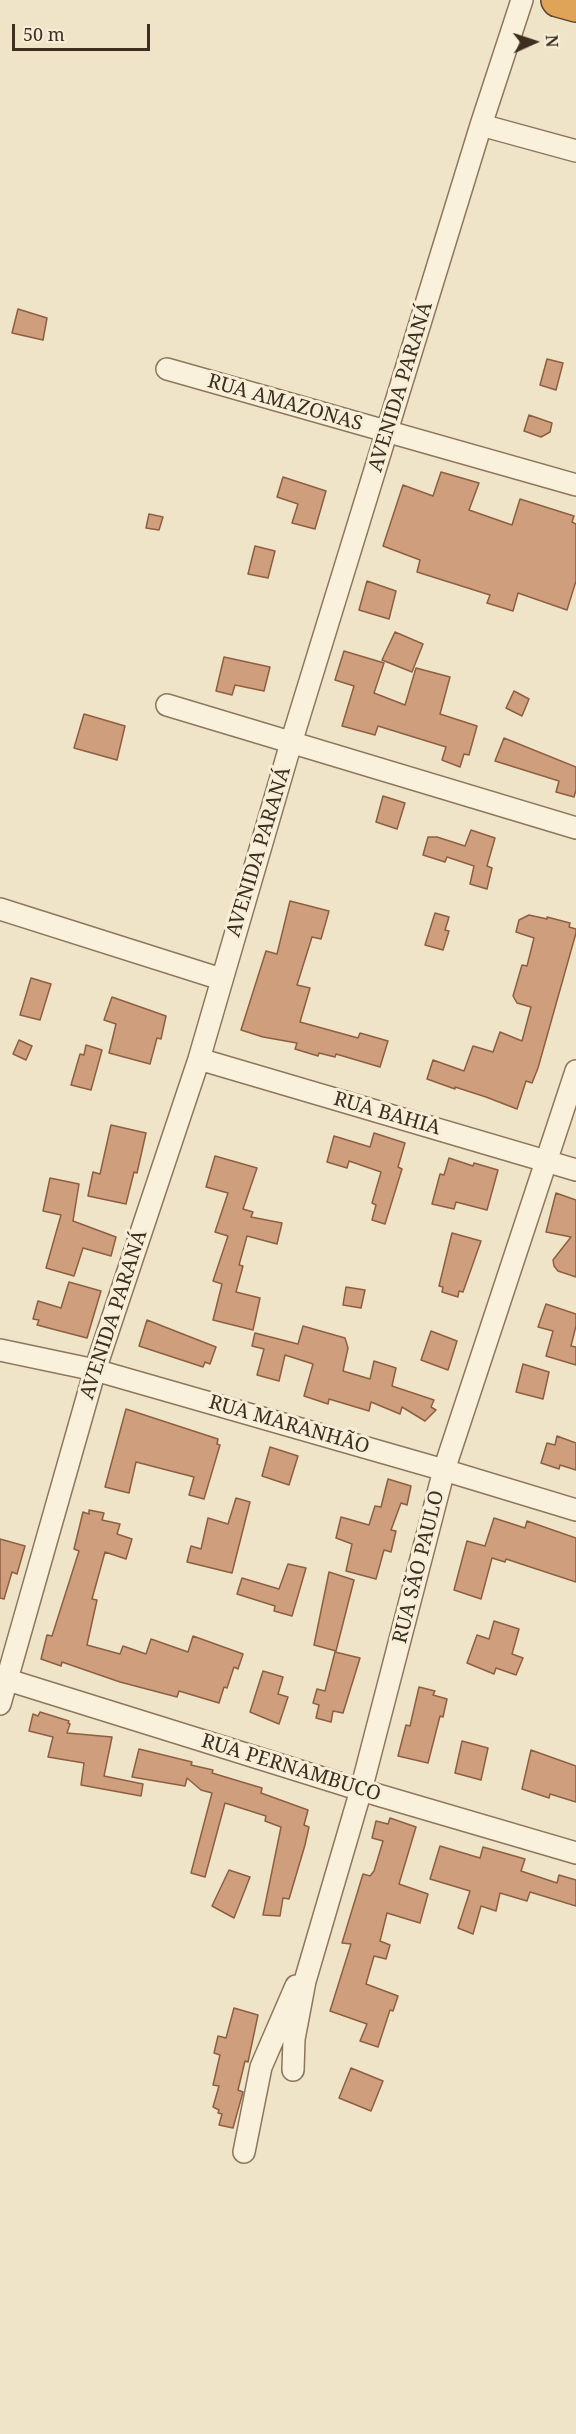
<!DOCTYPE html>
<meta charset="utf-8">
<style>
body{margin:0}
#map{position:relative;width:576px;height:2434px;overflow:hidden;background:#f0e4c8;font-family:"Noto Serif",serif}
canvas{display:block}
.north{position:absolute;left:504px;top:12px;width:60px;height:60px;-webkit-text-stroke:4px #f7eed8;paint-order:stroke;rotate:87deg;font-size:16px;font-weight:700;line-height:24px;text-align:center;color:#3d2e20}
.north::after{content:'';display:block;margin:auto;width:21px;height:27px;background:#3d2e20;clip-path:polygon(50% 0,100% 100%,50% 72%,0 100%)}
.scale{position:absolute;left:12px;top:24px;width:138px;height:27px;box-sizing:border-box;border:3px solid #3d2e20;border-top:0;padding-left:8px;font-size:18px;line-height:21px;white-space:nowrap;color:#3d2e20;-webkit-text-stroke:4px #f7eed8;paint-order:stroke}
</style>
<div id="map">
<canvas width="576" height="2434"></canvas>
<div class="north">N</div>
<div class="scale">50 m</div>
</div>
<script>
const ctx = document.querySelector('canvas').getContext('2d');
ctx.lineJoin = 'round';
function paint(path, color) { ctx.fillStyle = color; ctx.fill(path, 'evenodd'); }
function trace(path, color, width, dash) { ctx.strokeStyle = color; ctx.lineWidth = width; ctx.lineCap = dash ? 'butt' : 'round'; ctx.setLineDash(dash || []); ctx.stroke(path); }
function label(font, color, halo, rows, align = 'center') {
  ctx.font = font + ' "Noto Serif",serif'; ctx.lineWidth = 6; ctx.setLineDash([]); ctx.textBaseline = 'middle'; ctx.strokeStyle = halo; ctx.fillStyle = color; for (const [text, x, y, turn = 0] of rows) {
    ctx.save(); ctx.translate(x, y); ctx.rotate((+turn || 0) * Math.PI / 180); ctx.textAlign = isNaN(turn) ? turn : align; if (halo) ctx.strokeText(text, 0, 0); ctx.fillText(text, 0, 0); ctx.restore();
  }
}
const building = new Path2D(`
 M18,309L47,318L43,340L12,333Z
 M547,359L563,363L556,390L540,385Z
 M529,415L552,423L550,432L541,437L524,431Z
 M441,472L479,483L469,510L512,525L520,499L574,516L572,522L576,524V581L567,610L518,593L513,611L487,603L490,595L417,572L420,560L383,546L403,485L433,496Z
 M283,477L326,491L315,529L292,523L298,504L277,497Z
 M149,514L163,517L159,530L146,528Z
 M255,546L275,551L268,578L248,574Z
 M367,581L396,591L389,619L359,610Z
 M395,632L423,644L412,672L382,660Z
 M344,651L384,663L374,693L405,705L416,668L450,677L440,714L477,726L469,755L464,754L460,767L442,760L446,747L378,726L375,735L342,726L354,686L335,680Z
 M224,657L270,667L264,691L235,685L232,695L216,691Z
 M514,691L529,699L522,716L506,708Z
 M84,714L125,726L117,760L74,748Z
 M504,738L576,767V790L574,797L556,792L559,781L495,761Z
 M383,796L405,803L397,829L376,822Z
 M471,830L495,838L487,866L492,868L487,889L470,884L474,866L447,857L445,862L423,855L428,837H437L465,846Z
 M290,901L329,911L321,939L312,937L297,985L310,988L300,1022L358,1038L360,1033L388,1041L380,1067L336,1054L335,1057L319,1053L318,1056L295,1049L297,1043L263,1037L241,1030L266,951L277,954Z
 M435,913L449,917L445,930L449,931L443,950L425,945Z
 M529,915L547,919V917L570,923L569,927L576,929V933L538,1068L532,1083L526,1081L517,1109L486,1097L455,1087V1089L427,1079L433,1060L464,1071L473,1046L493,1052L500,1032L522,1041L531,1007L517,1003L513,996L522,965L527,966L534,938L516,932L519,920Z
 M31,978L51,984L40,1020L20,1015Z
 M112,997L166,1016L161,1039L157,1038L150,1064L109,1053L116,1024L104,1020Z
 M19,1040L32,1046L26,1060L13,1054Z
 M86,1045L102,1050L91,1090L71,1085L80,1054L84,1055Z
 M111,1125L146,1133L137,1173L134,1172L126,1204L88,1196L93,1172L100,1174Z
 M374,1133L405,1143L398,1167L402,1169L385,1224L372,1220L376,1205L372,1203L381,1172L349,1161L347,1168L327,1162L334,1136L370,1147Z
 M215,1156L257,1168L243,1209L253,1212L251,1217L282,1223L277,1244L247,1236L239,1265L243,1266L236,1292L260,1298L253,1330L213,1320L222,1284L213,1281L228,1236L215,1232L228,1193L206,1187Z
 M449,1158L473,1166L474,1163L498,1170L487,1210L456,1202L454,1209L432,1204L440,1174L444,1175Z
 M50,1178L79,1184L73,1221L116,1237L111,1256L83,1248L74,1276L46,1268L61,1215L43,1211Z
 M556,1193L576,1200V1277L558,1271L554,1266L553,1260L571,1237L546,1232Z
 M452,1233L481,1241L463,1292L459,1291L458,1297L442,1292L443,1287L439,1286Z
 M69,1282L101,1291L87,1338L37,1325L39,1320L33,1319L38,1301L61,1308Z
 M346,1287L365,1290L361,1308L343,1305Z
 M546,1304L576,1314V1326L571,1346L576,1347V1365L546,1356L553,1331L538,1327Z
 M147,1320L216,1347L210,1364L205,1362L203,1367L139,1346Z
 M303,1326L345,1338L348,1348L343,1371L370,1379L374,1361L396,1368L392,1386L434,1400L431,1407L436,1410L425,1421L402,1407L400,1414L371,1402L369,1411L329,1399L328,1404L304,1396L313,1364L285,1355L279,1381L257,1375L264,1349L252,1346L255,1333L298,1344Z
 M431,1331L457,1341L448,1370L421,1360Z
 M523,1364L549,1372L543,1399L516,1392Z
 M126,1409L218,1439L217,1444L220,1445L204,1499L189,1495L194,1477L136,1462L129,1493L105,1487Z
 M557,1436L576,1443V1470L560,1465L559,1469L541,1463L547,1443L555,1445Z
 M270,1447L298,1456L289,1485L262,1476Z
 M388,1479L411,1486L407,1505L401,1503L391,1530L396,1531L391,1552L384,1550L376,1579L346,1571L352,1544L336,1538L341,1517L369,1525L375,1506L381,1507Z
 M236,1498L250,1502L232,1573L187,1562L191,1546L201,1549L208,1518L228,1524Z
 M89,1510L104,1513L102,1520L120,1524L117,1534L132,1539L126,1559L105,1552L92,1599L97,1600L87,1645L120,1654L123,1646L146,1654L151,1639L188,1652L193,1636L243,1654L238,1669L234,1667L227,1688L224,1687L219,1703L179,1691L177,1697L120,1682L62,1662L61,1666L41,1659L47,1635L52,1636L79,1551L74,1549L83,1512L89,1514Z
 M494,1518L525,1528L527,1521L576,1538V1582L506,1559L505,1562L492,1558L481,1599L454,1590L467,1541L485,1546Z
 M0,1539L25,1546L17,1574L12,1572L4,1599L0,1598Z
 M288,1564L306,1568L292,1616L274,1611L275,1606L237,1594L242,1578L279,1589Z
 M329,1572L354,1580L336,1651L314,1645Z
 M494,1621L519,1629L512,1654L523,1658L516,1675L496,1668L494,1674L467,1663L477,1635L489,1639Z
 M335,1652L360,1658L343,1713L333,1711L331,1722L316,1718L319,1705L313,1703L317,1689L325,1691Z
 M263,1671L283,1677L278,1694L288,1697L279,1724L250,1712Z
 M419,1687L435,1691L433,1695L447,1699L443,1717L440,1716L428,1763L398,1756L406,1725L410,1726Z
 M40,1712L69,1721L68,1723L70,1724L67,1733L112,1737L104,1776L143,1784L141,1796L81,1785L84,1763L48,1757L53,1737L29,1731L33,1714L38,1716Z
 M462,1741L488,1748L481,1780L455,1773Z
 M139,1749L192,1762L191,1765L213,1770L212,1773L262,1788L261,1793L308,1810L304,1825L309,1827L305,1845L289,1899L283,1898L280,1916L263,1915L281,1827L265,1821L266,1816L225,1803L205,1877L191,1873L212,1793L201,1790L187,1778L185,1786L132,1777Z
 M531,1750L576,1766V1802L550,1794L549,1798L522,1789Z
 M390,1818L416,1827L399,1884L428,1894L420,1923L387,1913L380,1941L390,1945L386,1959L374,1956L366,1984L398,1996L393,2011L390,2010L378,2047L360,2041L367,2024L330,2011L351,1944L342,1943L363,1874L370,1876L374,1871L383,1841L372,1838L376,1821L388,1824Z
 M440,1846L480,1858L483,1847L525,1859L521,1871L557,1883L559,1875L576,1880V1906L530,1892L527,1901L500,1893L496,1911L481,1906L473,1934L458,1928L470,1891L430,1879Z
 M229,1870L250,1877L234,1918L212,1906Z
 M234,2008L258,2015L248,2062L245,2061L238,2090L243,2092L233,2128L219,2125L222,2114L218,2113L219,2110L213,2107L219,2086L213,2085L220,2055L214,2053L218,2036L226,2038Z
 M351,2068L383,2081L371,2111L339,2098Z`);
paint(building, '#cf9f7d');
trace(building, '#8d5f41', 1.5);
const street = new Path2D(`
 M481,125L576,151
 M167,369L576,485
 M167,705L576,828
 M0,909L221,979
 M199,1059L576,1170
 M0,1350L95,1370L444,1470L576,1510
 M8,1680L361,1790L576,1853
 M0,1704L95,1370L199,1059L291,743L481,125L522,0
 M293,2070L294,2039L305,1981L361,1790L444,1470L576,1071
 M244,2152L261,2067L296,1986`);
const highway = new Path2D(`
 M558,0L576,5`);
trace(street, '#8d765c', 24);
trace(highway, '#5b4430', 36);
trace(street, '#faf1dc', 21);
trace(highway, '#e0a458', 33);
label('20px', '#3d2e20', '#f7eed8', [
 ["AVENIDA PARANÁ",401,387,-73],
 ["RUA AMAZONAS",285,403,16],
 ["AVENIDA PARANÁ",259,852,-73],
 ["RUA BAHIA",387,1114,16],
 ["AVENIDA PARANÁ",114,1315,-72],
 ["RUA MARANHÃO",289,1425,16],
 ["RUA SÃO PAULO",419,1567,-76],
 ["RUA PERNAMBUCO",291,1768,17]
]);
</script>
